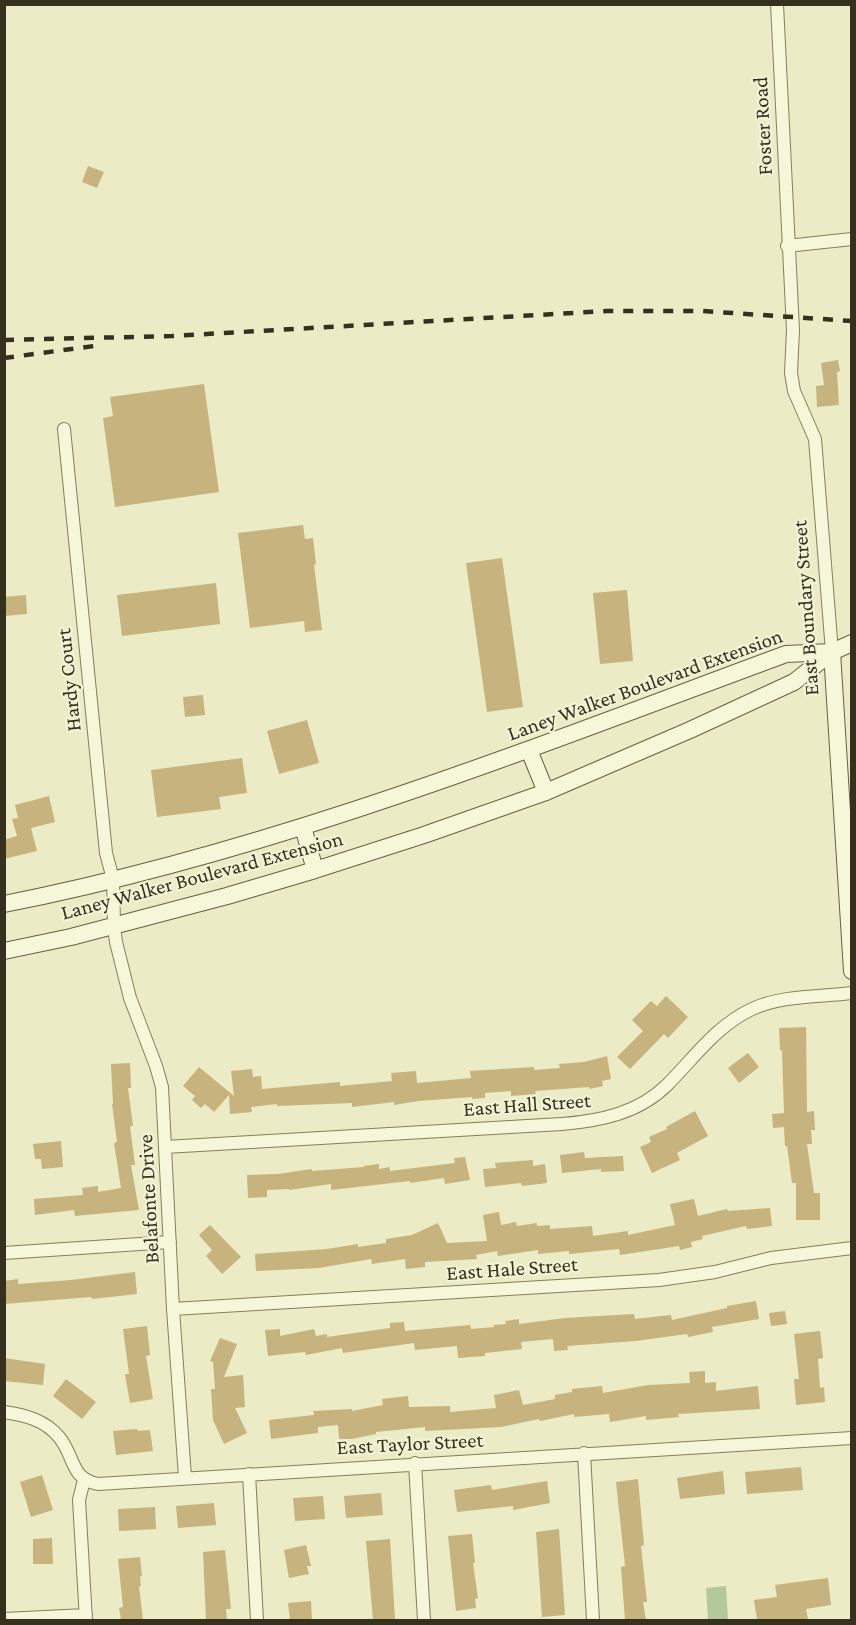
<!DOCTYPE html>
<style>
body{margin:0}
#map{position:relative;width:856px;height:1625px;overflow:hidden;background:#ebebc5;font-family:"Crimson Pro",serif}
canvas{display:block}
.frame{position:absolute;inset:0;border:6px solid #36311f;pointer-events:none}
</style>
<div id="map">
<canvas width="856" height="1625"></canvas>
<div class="frame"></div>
</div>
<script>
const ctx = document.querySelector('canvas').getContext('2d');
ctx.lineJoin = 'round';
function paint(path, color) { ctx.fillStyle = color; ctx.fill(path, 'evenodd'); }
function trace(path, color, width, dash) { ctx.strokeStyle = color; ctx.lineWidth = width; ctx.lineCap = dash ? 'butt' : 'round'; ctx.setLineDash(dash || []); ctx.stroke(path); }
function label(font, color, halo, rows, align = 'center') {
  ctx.font = font + ' "Crimson Pro",serif'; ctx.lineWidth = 4.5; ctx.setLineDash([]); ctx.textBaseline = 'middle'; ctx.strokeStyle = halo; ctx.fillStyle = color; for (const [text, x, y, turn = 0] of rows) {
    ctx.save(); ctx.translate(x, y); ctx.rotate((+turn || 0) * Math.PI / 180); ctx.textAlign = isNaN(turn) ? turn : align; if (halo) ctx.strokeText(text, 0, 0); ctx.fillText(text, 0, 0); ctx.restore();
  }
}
paint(new Path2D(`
 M726,1586L728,1620H708L706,1588Z`), '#b4c99a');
paint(new Path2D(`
 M88,166L104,172L97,188L82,182Z
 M838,360L840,371L837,372L839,405L817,407L816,386L824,385L821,363Z
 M204,384L219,492L115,507L103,418L113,416L110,397Z
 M303,525L305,539L313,538L316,564L314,565L322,630L305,632L304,621L250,628L238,533Z
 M502,558L523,707L487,712L466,563Z
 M216,583L220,624L122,636L117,595Z
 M627,590L633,661L600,664L593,593Z
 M26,595L27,614L4,616V597Z
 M203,695L205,715L185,717L183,697Z
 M307,720L319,763L279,774L267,731Z
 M242,758L247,793L219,797L221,809L157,817L151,770Z
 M49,796L55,822L31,828L37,851L4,859V840L17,836L12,819L18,818L15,805Z
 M666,996L688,1017L668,1038L664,1034L630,1069L617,1057L643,1031L632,1020L651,1001L657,1006Z
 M806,1027L807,1112L814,1111L815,1130H811L812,1144H807L814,1193H820V1220H796V1183H792L787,1146H785L784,1127L773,1128L772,1114L784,1113L782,1050L780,1051L779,1028Z
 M748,1053L759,1067L739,1083L728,1068Z
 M607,1056L611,1079L602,1081L603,1086L590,1089L589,1087L535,1091L536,1094L511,1096V1091L485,1093V1098L472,1099V1097L419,1101L394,1105V1102L352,1107V1103L277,1106V1104L251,1107L252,1112L230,1114L229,1095L214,1112L205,1104L201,1108L192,1100L195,1096L183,1086L199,1067L234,1096L231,1071L252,1069L253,1077L261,1076L262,1089L340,1082V1086L392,1081L391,1073L416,1071L417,1083L471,1078L470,1071L534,1067V1070L560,1068L559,1064L584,1062Z
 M130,1063L131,1088H128L133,1126H130L135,1165H131L139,1210L75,1216L74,1210L35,1215L34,1199L83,1195L82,1188L98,1186V1192L121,1188L114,1143L117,1142L112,1104H113L111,1064Z
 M695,1111L708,1136L677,1153L680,1160L652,1173L640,1147L651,1142L649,1137L667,1129L666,1127Z
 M61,1141L63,1167L42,1169L41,1159H35L33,1144Z
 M584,1152L585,1158L623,1156L624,1171L601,1172V1169L562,1173L560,1155Z
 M465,1157L470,1180L445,1184L444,1178L410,1183V1181L331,1190V1184L289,1190V1189L267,1190V1197L248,1198L247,1175L278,1174L312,1169V1171L364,1167V1166L379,1164V1169L390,1167V1171L455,1163L454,1158Z
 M533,1160V1166L545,1164L547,1183L522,1186L521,1183L485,1187L483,1169L496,1168L495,1163Z
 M694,1199L698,1216L727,1209L728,1211L770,1208L772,1226L747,1229L746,1226L702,1236L703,1239L691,1242L692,1247L680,1250L679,1246L620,1255L619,1249L569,1254V1251L538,1254V1250L498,1256L497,1251L476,1255L477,1259L425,1262V1267L406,1269L405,1259L372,1264L371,1259L319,1268L256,1271L255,1254L327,1249L358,1244V1247L386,1243V1239L412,1235L438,1223L447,1243L487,1241L483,1215L499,1212L501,1225L516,1222L517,1226L537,1223V1226L550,1225V1229L592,1226L593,1236L628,1231V1235L675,1225L670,1204Z
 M210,1225L241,1257L222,1274L206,1256L212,1250L199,1235Z
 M135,1272L137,1294L92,1299L91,1297L4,1304V1281L18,1279V1284L71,1280Z
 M756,1301L759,1319L712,1327L713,1332L688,1337L687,1334L636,1341L567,1346L568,1350L554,1351L553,1339L521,1342L522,1349L485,1353V1356L458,1358L457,1346L415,1350L414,1343L343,1353L342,1348L306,1355L305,1352L268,1356L265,1330L280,1329V1336L314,1329L316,1336L327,1334V1337L390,1328V1323L404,1322L405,1331L470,1325L471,1329L494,1327V1325L506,1324L505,1321L519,1319V1324L565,1318L634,1314L635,1319L671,1315L672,1320L727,1308V1306Z
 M785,1311L787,1324L771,1326L769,1313Z
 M147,1326L150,1355L146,1356L153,1399L130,1403L125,1374H129L123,1329Z
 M820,1331L823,1358L818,1359L820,1388L824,1387L825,1402L796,1405L794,1379H799L794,1334Z
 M220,1338L237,1344L224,1377L243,1375L245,1407L235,1408L247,1433L224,1444L213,1420L211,1389H215L213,1362L210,1361Z
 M4,1358L45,1364L43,1385L4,1381Z
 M705,1371V1383L716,1382V1391L758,1386L760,1409L678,1414L679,1417L646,1420V1416L610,1422L609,1414L574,1417V1414L540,1421L539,1419L501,1427L425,1431V1427L376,1432V1434L352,1439H339L338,1425L318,1427V1433L271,1439L269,1420L314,1415L313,1411L352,1409V1411L383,1405L382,1399L408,1396L409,1407L450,1406V1412L496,1408L494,1395L519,1390L523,1405L555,1399V1395L572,1392V1389L602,1386L603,1393L648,1385L690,1383L689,1372Z
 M66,1379L96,1402L82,1419L53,1396Z
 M137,1429L138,1431L150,1430L153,1451L116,1455L113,1431Z
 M801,1467L803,1490L747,1494L745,1472Z
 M723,1471L725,1494L680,1499L677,1478Z
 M42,1475L53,1510L31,1517L20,1482Z
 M638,1479L644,1545L641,1546L647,1602H643L646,1620H625L621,1567L625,1566L616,1482Z
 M547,1481L550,1503L513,1510V1506L457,1512L454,1490L491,1485L492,1490Z
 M381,1493L383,1515L346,1518L344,1496Z
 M323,1496L325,1519L295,1521L293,1498Z
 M214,1503L216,1525L178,1528L176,1506Z
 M155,1507L156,1529L119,1531L118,1509Z
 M559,1529L565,1615L542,1617L536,1532Z
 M472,1534L475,1563H473L478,1598L475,1599L476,1608L456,1611L448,1536Z
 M52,1538L53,1564H33V1539Z
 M390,1539L395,1620H373L366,1541Z
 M306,1545L311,1566H307L309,1574L289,1578L284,1550Z
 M225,1550L231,1609H226L227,1620H206L203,1552Z
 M140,1557L142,1576L140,1577L141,1586H139L143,1620H121L119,1608L123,1607L118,1559Z
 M828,1578L831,1605L806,1609L808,1620H757L754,1600L777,1597L775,1585Z
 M311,1601L312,1620H290L288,1603Z`), '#c7b37d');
const minor = new Path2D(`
 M777,4L793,330L791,373L794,391L815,439L832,652
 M787,246L852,239
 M64,429L106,853L113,879L114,926L116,942L130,998L156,1066L162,1087L173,1309L185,1477
 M165,1147L562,1124C600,1121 639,1113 667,1085C695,1057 716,1026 752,1009C782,995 819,997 852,993
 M4,1253L170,1242
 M173,1309L659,1280L715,1272L771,1258L852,1248
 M4,1412C25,1415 45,1420 59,1437C75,1456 70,1479 98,1484L852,1438
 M584,1453L593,1620
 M415,1463L424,1620
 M249,1474L257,1620
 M84,1480L79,1500L86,1620
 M4,1619L86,1615`);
const secondary = new Path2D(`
 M832,652L852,971
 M529,750L546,792
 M303,827L315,870
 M4,904C274,851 529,749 786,654L832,652
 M4,951L71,937L227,896L315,870L424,835L546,792L690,730L794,682L832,652L852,643`);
trace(minor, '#857f5c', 14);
trace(secondary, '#67603f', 18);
trace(minor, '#f6f7d8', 12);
trace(secondary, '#f6f7d8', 16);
trace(new Path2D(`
 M4,340L172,336L607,311H702L852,321
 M4,358L94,346`), '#36311f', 4.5, [10, 10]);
label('21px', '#36311f', '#f2f3d4', [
 ["Foster Road",763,126,-93],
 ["East Boundary Street",806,608,-94],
 ["Hardy Court",69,680,-96],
 ["Laney Walker Boulevard Extension",645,685,-20],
 ["Laney Walker Boulevard Extension",202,876,-15],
 ["East Hall Street",527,1105,-4],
 ["Belafonte Drive",149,1199,-93],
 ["East Hale Street",512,1269,-4],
 ["East Taylor Street",410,1444,-3]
]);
</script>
